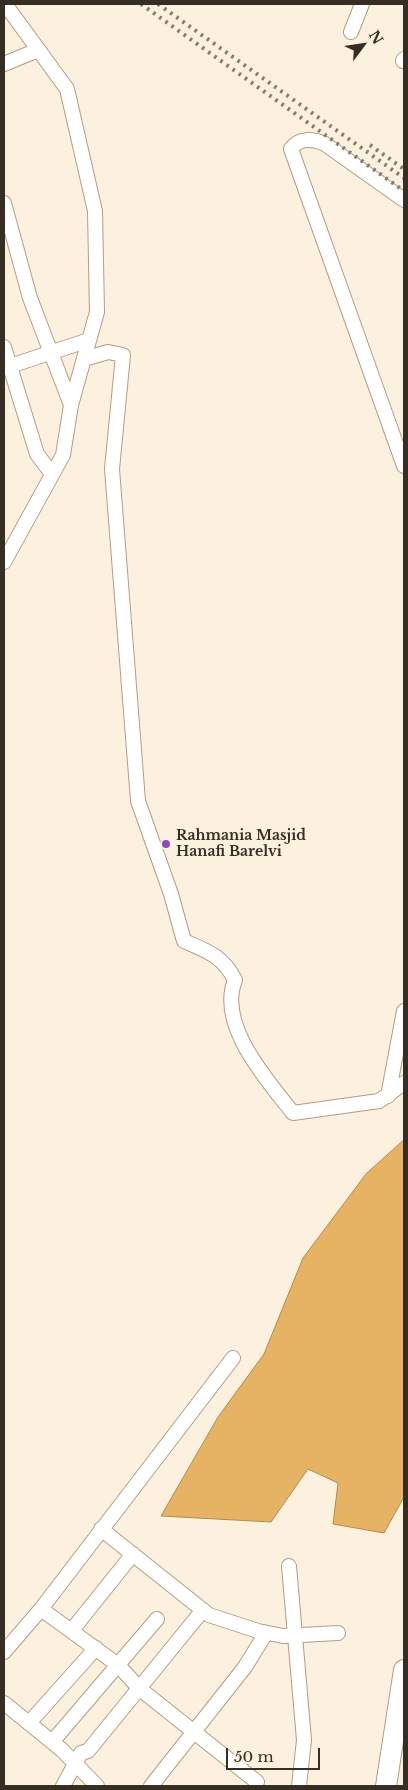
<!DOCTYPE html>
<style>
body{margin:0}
#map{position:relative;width:408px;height:1790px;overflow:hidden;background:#fcf0df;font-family:"Libre Baskerville",serif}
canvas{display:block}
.frame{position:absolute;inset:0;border:5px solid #362e23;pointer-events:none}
.north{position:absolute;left:338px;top:20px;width:50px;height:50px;-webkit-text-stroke:4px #fcf0df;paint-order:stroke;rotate:59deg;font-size:14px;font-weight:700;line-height:20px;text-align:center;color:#362e23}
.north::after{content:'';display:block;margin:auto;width:18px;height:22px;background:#362e23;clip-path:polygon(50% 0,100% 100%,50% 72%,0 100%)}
.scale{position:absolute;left:226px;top:1748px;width:94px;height:22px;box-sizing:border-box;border:2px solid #362e23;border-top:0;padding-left:6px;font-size:15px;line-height:18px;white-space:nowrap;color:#362e23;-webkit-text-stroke:4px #fcf0df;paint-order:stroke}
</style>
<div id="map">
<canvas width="408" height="1790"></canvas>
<div class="frame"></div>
<div class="north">N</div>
<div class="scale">50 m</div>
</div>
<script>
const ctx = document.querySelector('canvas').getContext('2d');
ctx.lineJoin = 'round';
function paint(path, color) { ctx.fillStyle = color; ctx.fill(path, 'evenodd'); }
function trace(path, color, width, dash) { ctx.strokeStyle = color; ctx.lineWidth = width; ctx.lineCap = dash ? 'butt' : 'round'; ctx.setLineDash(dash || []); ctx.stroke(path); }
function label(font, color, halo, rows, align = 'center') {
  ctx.font = font + ' "Libre Baskerville",serif'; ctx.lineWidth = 5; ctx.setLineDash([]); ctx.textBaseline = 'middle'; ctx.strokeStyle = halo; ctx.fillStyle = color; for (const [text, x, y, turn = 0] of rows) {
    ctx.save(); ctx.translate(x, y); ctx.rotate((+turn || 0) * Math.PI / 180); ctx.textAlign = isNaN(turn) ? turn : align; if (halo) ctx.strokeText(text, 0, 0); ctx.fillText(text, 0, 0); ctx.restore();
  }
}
const water = new Path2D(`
 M404,1140V1497L384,1533L333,1524L338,1483L308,1469L271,1522L161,1516L218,1417L264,1354L303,1258L366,1174Z`);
paint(water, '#e6b365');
trace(water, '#b18b51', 1);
const street = new Path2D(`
 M5,4L67,89L95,211L97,312L71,405
 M351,32L362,4
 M403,61L404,59
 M4,64L38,50
 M404,200L325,144C313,139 299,137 291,149L404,466
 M4,203L30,298L71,405L63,455L4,562
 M4,347L37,454L52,474
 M84,359L108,352L123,355L112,469L138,801L171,894L184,941C207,951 223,956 235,980C217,1025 267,1080 293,1113L379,1101L404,1083
 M4,368L89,340
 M388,1096L404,1011
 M101,1529L209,1615L258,1631L283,1636L338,1633
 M289,1566L304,1740L299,1786
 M41,1609L118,1665L140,1689L257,1782
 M72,1630L133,1554
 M4,1652L41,1609L233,1358
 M4,1703L62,1750L97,1786
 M29,1723L96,1648
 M52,1742L157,1619
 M63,1786L81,1753L88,1751L203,1610
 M151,1786L245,1667L266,1633`);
const secondary = new Path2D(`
 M386,1786L404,1670`);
trace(street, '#b19e84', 16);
trace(secondary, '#b19e84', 22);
trace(street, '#fff', 14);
trace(secondary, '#fff', 20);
trace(new Path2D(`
 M141,4L404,191
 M158,4L404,178
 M370,145L404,169`), '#847a6d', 4, [2.5, 5]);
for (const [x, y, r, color] of [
 [166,844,5,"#8b4bc0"]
]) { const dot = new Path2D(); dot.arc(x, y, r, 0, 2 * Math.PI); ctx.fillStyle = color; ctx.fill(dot); trace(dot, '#fcf0df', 2); }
label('bold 14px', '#362e23', '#fcf0df', [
 ["Rahmania Masjid",176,836],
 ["Hanafi Barelvi",176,852]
], 'left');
</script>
